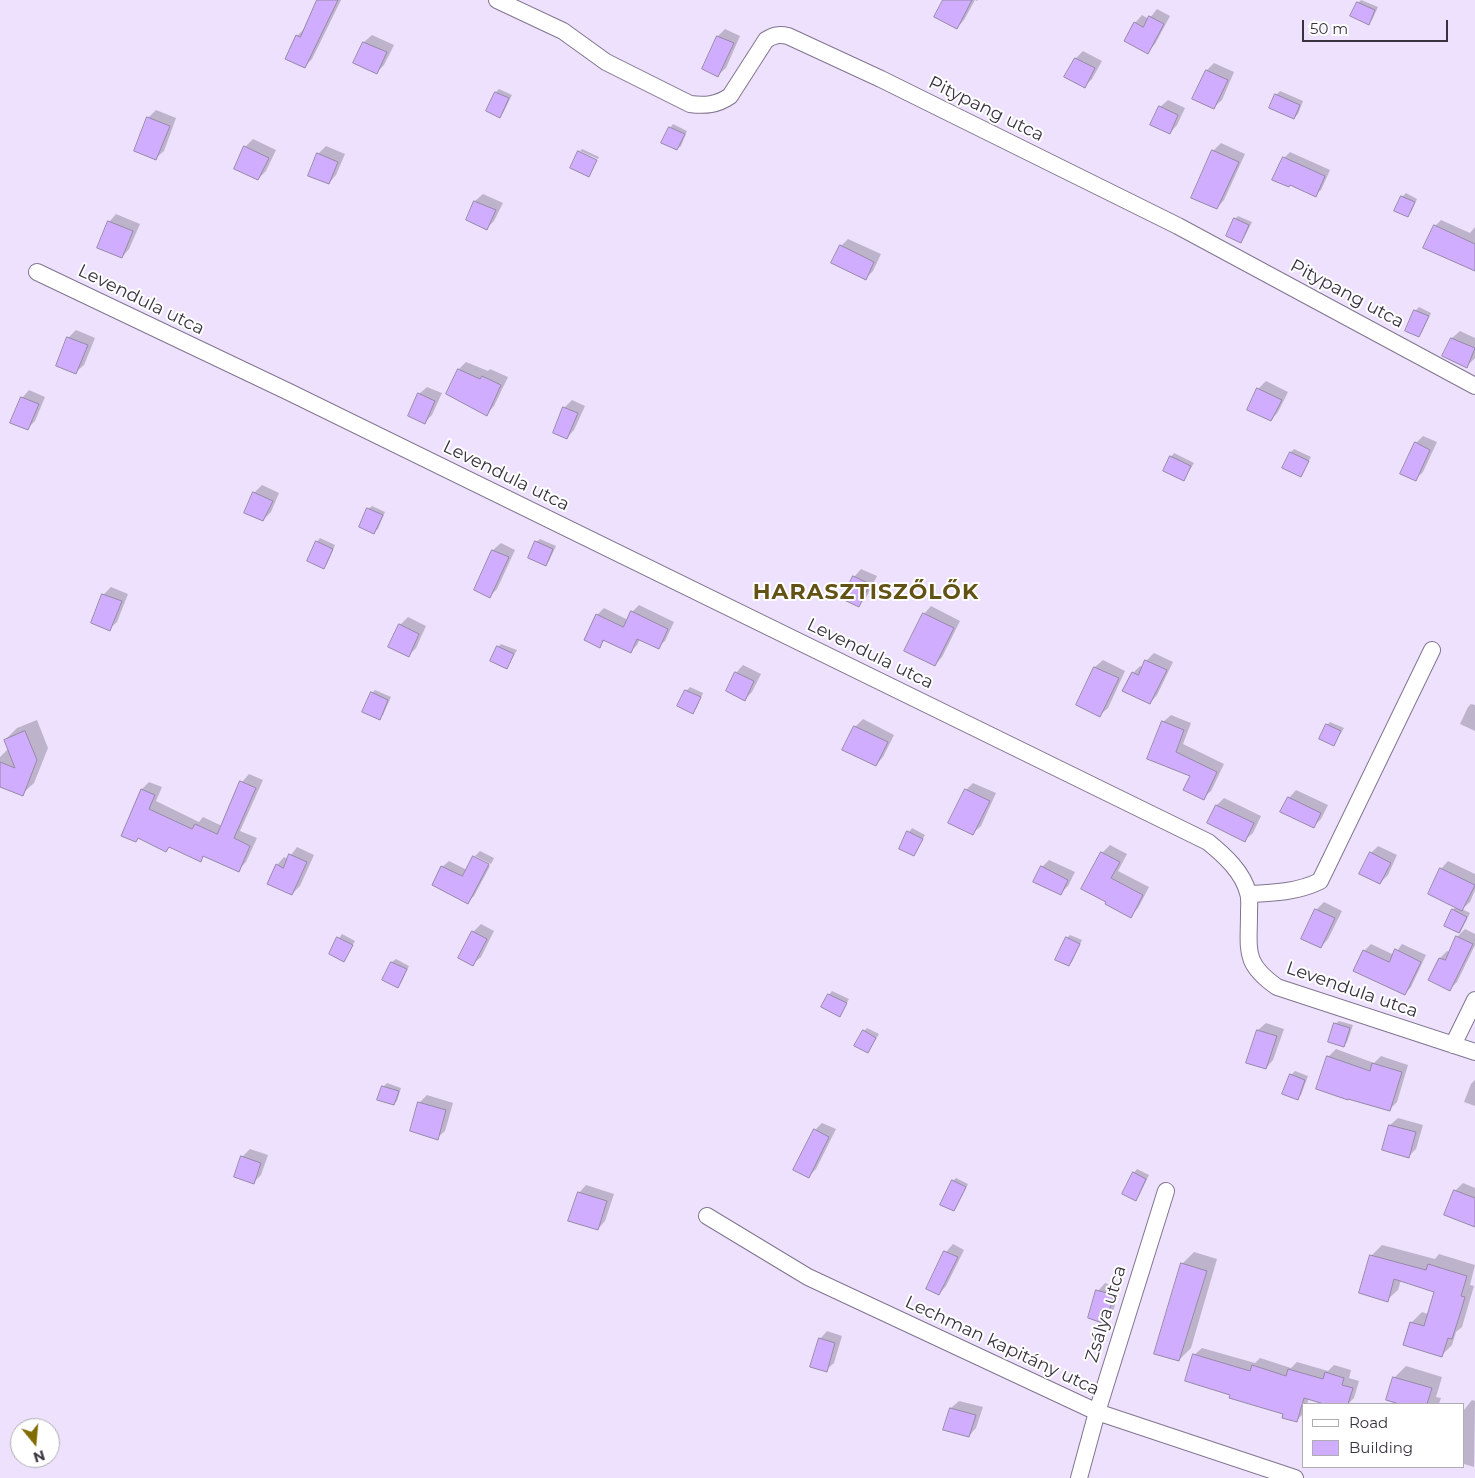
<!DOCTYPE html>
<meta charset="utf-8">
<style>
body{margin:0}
#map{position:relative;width:1475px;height:1478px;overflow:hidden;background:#ede1fe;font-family:Montserrat,sans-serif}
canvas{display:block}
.legend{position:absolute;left:1302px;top:1403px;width:162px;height:65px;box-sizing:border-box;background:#fff;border:1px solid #afadb2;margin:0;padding:6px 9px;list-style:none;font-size:15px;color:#38333f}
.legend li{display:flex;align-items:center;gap:10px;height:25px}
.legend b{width:25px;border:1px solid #afadb2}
.north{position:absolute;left:10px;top:1418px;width:50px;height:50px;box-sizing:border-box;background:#fff;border:1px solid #afadb2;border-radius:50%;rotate:163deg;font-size:14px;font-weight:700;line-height:20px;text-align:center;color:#38333f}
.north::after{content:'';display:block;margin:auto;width:18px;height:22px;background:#816b04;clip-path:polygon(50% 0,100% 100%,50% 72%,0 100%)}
.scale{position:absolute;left:1302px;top:20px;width:146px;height:22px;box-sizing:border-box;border:2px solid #38333f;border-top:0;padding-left:6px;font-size:15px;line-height:18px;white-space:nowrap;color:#38333f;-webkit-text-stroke:4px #fff;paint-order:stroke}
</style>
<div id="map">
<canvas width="1475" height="1478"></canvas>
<ul class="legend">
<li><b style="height:6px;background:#fff"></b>Road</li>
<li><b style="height:14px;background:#d1adff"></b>Building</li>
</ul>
<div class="north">N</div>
<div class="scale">50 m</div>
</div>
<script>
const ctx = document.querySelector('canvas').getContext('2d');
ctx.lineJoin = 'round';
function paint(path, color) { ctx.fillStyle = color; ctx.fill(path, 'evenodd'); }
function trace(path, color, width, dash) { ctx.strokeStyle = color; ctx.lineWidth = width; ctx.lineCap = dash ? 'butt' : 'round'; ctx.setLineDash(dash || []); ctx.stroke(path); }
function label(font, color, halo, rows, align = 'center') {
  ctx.font = font + ' Montserrat,sans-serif'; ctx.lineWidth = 4; ctx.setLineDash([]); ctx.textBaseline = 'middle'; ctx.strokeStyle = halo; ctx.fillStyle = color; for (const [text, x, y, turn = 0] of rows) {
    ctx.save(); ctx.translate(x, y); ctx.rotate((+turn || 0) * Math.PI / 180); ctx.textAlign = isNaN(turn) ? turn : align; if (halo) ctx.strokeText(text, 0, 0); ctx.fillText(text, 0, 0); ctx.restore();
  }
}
paint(new Path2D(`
 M318,0H341L312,59L304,67L287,59L297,36L306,27Z
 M945,0H978L977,1L975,0L964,20L957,28Z
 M1361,0L1378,7L1372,20L1368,23L1358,3Z
 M1157,9L1170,16L1155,44L1148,52L1135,23L1142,15L1149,19Z
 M725,29L740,36L726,68L718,75V36Z
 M372,35L394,45L384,65L377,72L355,62L364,42Z
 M1083,51L1102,61L1092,79L1084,87L1076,58Z
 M1214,63L1234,72L1222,100L1214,107L1207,70Z
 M499,89L512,95L503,113L500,116L487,111L496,92Z
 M1280,91L1303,101L1298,114L1294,118L1271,107L1276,95Z
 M1168,100L1185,108L1177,125L1170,133L1160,107Z
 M156,110L176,118L164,151L156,158L148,118Z
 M673,124L687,131L681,146L677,149L670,128Z
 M253,139L276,150L266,171L258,179L245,147Z
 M1221,143L1245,154L1224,200L1217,208L1213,151Z
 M326,146L345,154L336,175L329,183L318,154Z
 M582,149L599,157L598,159L580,151Z
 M1290,152L1330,170L1321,190L1315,195L1284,158Z
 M1406,193L1417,199L1411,212L1408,215L1402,197Z
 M483,194L503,203L494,221L487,228L467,219L475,201Z
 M116,214L140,224L129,249L122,257L109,222Z
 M1238,216L1252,222L1244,238L1241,241L1235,219Z
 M1441,220L1470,233L1475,227V270L1435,226Z
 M848,239L881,254L873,271L866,278L841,246Z
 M1419,307L1431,313L1422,332L1419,336L1415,311Z
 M76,330L95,338L84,365L76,372L68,338Z
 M1460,331L1475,338V358L1467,366L1444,356L1452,338Z
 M466,362L488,371L490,369L508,377L494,406L487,414L448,394L459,369Z
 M1266,381L1288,392L1278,412L1271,420L1258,389Z
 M427,387L442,393L432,415L425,422L419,394Z
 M29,390L45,397L35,421L28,428L22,398Z
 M572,400L585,406L574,430L567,438L564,408Z
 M1423,436L1437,442L1423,472L1415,480L1416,443Z
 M1294,449L1311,457L1301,475L1291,452Z
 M1174,453L1194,463L1184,479L1171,457Z
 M262,485L279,493L271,512L263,520L254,493Z
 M372,506L385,512L378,529L374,532L368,509Z
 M320,538L335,545L327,564L323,567L317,542Z
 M540,539L556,546L549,561L546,564L536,542Z
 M501,543L515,550L497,589L490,596L475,590L493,550Z
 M861,569L877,576L866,598L859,605L854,577Z
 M111,587L128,594L117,622L109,629L92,622L104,594Z
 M639,605L674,622L665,641L658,647L640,639L637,645L630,652L605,640L599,646L597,615L604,608L628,620L632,612Z
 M931,606L960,621L942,657L935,665L924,614Z
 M408,617L426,626L416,648L409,655L400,625Z
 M501,644L517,650L507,667L498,647Z
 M1154,653L1173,662L1157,695L1150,703L1133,673L1140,666L1143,667L1146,661Z
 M1103,660L1125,671L1108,708L1100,715L1078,704L1095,667Z
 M743,665L761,674L752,692L745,699L736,673Z
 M690,687L703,693L696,709L692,712L679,706L687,690Z
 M375,690L391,697L383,715L379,718L372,693Z
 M1471,704L1475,705V731L1460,724L1468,707Z
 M1171,715L1191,723L1183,744L1224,764L1211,791L1203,798L1192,776L1149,759L1163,722Z
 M863,719L894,735L883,757L876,765L855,727Z
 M37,720L48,748L34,783L22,794L0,785V757L9,748L5,740L17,728Z
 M1330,722L1344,728L1334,744L1327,725Z
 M249,774L263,780L240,831L257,838L246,862L238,870L205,855L200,860L170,846L166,850L139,837L136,841L123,836L142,789L149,782L162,787L156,801L199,822L203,817L222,826L242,782Z
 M973,783L996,793L981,826L973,833L966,790Z
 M1296,790L1328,805L1321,819L1314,826L1289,798Z
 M1224,798L1261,816L1253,833L1245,840L1208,822L1217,805Z
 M912,828L925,835L914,855L901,848L909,832Z
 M1110,845L1127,854L1118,871L1149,887L1138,908L1131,916L1107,904L1102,853Z
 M1378,846L1397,855L1388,875L1380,883L1371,853Z
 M297,847L314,855L300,886L292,894L277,865L284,857L288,859Z
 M480,851L494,858L491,864L475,856Z
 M474,856V858L490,866L474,896L468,902L442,867L449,861L467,870Z
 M1049,860L1075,872L1068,886L1060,894L1042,867Z
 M1448,861L1475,874V890L1470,902L1462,909L1470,913L1460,933L1445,925L1453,910L1456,906L1441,869Z
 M1324,902L1342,911L1328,939L1321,947L1303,938L1316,910Z
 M481,924L494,931L481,957L473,964V932Z
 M1465,929L1475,934V945L1457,982L1450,989L1440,958L1447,951L1450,952L1457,937Z
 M342,934L355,941L344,960L330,953Z
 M1070,935L1082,940L1072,962L1068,965L1067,938Z
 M1371,944L1394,955L1402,944L1426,955L1411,987L1405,994L1364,951Z
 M396,959L409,966L401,983L397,986L384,980L392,962Z
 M832,991L849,999L840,1015L829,995Z
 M1339,1021L1353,1025L1347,1042L1344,1045L1335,1024Z
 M1266,1023L1284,1029L1273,1060L1266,1068L1248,1062L1258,1030Z
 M867,1028L879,1034L868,1052L864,1031Z
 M1336,1049L1374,1063L1381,1056L1408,1065L1397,1102L1389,1110L1328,1057Z
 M1295,1071L1308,1076L1301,1095L1297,1099L1291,1075Z
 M1475,1080V1106L1464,1102L1471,1084Z
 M387,1083L401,1088L397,1101L394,1104L383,1087Z
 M427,1095L453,1103L445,1131L437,1138L419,1103Z
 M1398,1118L1423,1125L1416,1149L1408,1157L1390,1125Z
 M822,1123L836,1129L816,1169L808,1177L815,1130Z
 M250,1149L268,1155L261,1175L253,1183L242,1157Z
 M1137,1169L1149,1175L1139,1196L1136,1199L1134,1173Z
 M956,1178L968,1184L957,1206L954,1210L953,1181Z
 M1463,1183L1475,1188V1226L1455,1191Z
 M586,1185L614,1194L605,1221L598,1229L579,1193Z
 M953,1244L964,1250L946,1286L939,1294L927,1288L946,1252Z
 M1382,1245L1435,1259L1439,1254L1475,1265L1470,1285L1474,1286L1462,1327L1456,1332L1452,1345L1442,1355L1411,1323L1422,1312L1428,1314L1435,1291L1401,1280L1398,1290L1387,1300L1361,1293L1372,1255Z
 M1194,1252L1217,1259L1191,1348L1179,1360L1182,1264Z
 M1105,1283L1120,1288L1112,1315L1105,1322L1098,1291Z
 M827,1331L842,1336L834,1363L826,1370L820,1339Z
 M1202,1348L1255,1363L1260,1358L1291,1368L1297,1362L1328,1371L1334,1365L1351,1370L1349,1378L1359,1381L1354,1398L1348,1404L1338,1403L1337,1404H1329L1309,1398L1307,1404H1304V1413L1296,1421L1285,1413L1232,1394L1194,1355Z
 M1406,1366L1442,1377L1436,1397L1441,1398L1439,1404H1400L1394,1378Z
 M1472,1400L1475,1401L1474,1467L1464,1464V1410Z
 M959,1401L983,1407L976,1428L969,1436L951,1408Z`), '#0003');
const building = new Path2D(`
 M317,0H338L305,68L285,59L296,35L300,37Z
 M943,0H972L957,29L934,17Z
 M1357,2L1375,10L1369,25L1350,16Z
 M1149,16L1164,24L1148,54L1124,41L1134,22L1143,27Z
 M717,36L734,43L718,77L702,69Z
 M363,42L387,52L377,74L353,63Z
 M1075,58L1095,68L1085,88L1064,77Z
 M1206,70L1228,80L1214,109L1192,99Z
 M495,92L509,98L500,118L486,111Z
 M1275,94L1300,105L1294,119L1269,108Z
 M1159,106L1178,115L1170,134L1150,125Z
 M147,117L170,126L156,160L134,151Z
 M669,127L685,134L677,150L661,143Z
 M244,146L269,158L258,180L234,169Z
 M1212,150L1239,162L1217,209L1191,198Z
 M578,151L597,160L589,177L570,168Z
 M317,153L338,162L329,184L308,176Z
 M1283,157L1325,176L1316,197L1290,185L1289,187L1272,180Z
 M1401,196L1415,202L1408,217L1394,211Z
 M474,201L496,210L487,230L466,220Z
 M1234,218L1249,225L1241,243L1226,236Z
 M108,221L133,231L122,258L97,248Z
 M1434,225L1475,244V271L1423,248Z
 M840,245L874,262L866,280L831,263Z
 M1414,310L1429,316L1419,337L1405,331Z
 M67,337L88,345L76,374L56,366Z
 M1451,338L1475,348L1467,368L1442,356Z
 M458,369L480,379L482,376L501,385L487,416L446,394Z
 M1257,388L1282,400L1271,421L1247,410Z
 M418,393L435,401L425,424L408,416Z
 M21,397L39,404L28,430L10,423Z
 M563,407L578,413L567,439L553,433Z
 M1415,442L1430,450L1416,481L1400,474Z
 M1290,452L1309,461L1301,477L1282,468Z
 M1170,456L1191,466L1184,481L1163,471Z
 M253,492L273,501L263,521L244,513Z
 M367,508L383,515L374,534L359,527Z
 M316,541L333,549L324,569L307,561Z
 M535,541L553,549L546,566L528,558Z
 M492,550L509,557L490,598L474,590Z
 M853,576L870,584L859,607L842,599Z
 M102,594L122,601L110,631L91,623Z
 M631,611L668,629L659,649L637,639L631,653L603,640L600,648L584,640L596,614L623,627Z
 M923,613L954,628L935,666L904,651Z
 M399,624L419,634L409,657L388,647Z
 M497,646L514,654L507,669L490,661Z
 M1145,660L1167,670L1150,704L1122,691L1132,672L1138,675Z
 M1094,667L1119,678L1100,717L1076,705Z
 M735,672L754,681L745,701L726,691Z
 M685,690L701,697L693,714L677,706Z
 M371,692L388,700L380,720L362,712Z
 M1162,721L1184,730L1176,752L1217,772L1204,800L1183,790L1190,776L1147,759Z
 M1326,724L1341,731L1334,746L1319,739Z
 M854,726L888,742L876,766L842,750Z
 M25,731L37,760L23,796L0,787V762L15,768L4,740Z
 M240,781L256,788L234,838L250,846L239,872L203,856L201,862L169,847L166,852L138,838L136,842L121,836L141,789L155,795L149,809L192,829L195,824L217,834Z
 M965,789L990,801L973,835L948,823Z
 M1288,797L1321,813L1314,828L1280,812Z
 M1216,805L1254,823L1245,842L1207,823Z
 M907,831L923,839L914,856L899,849Z
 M1101,852L1120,862L1111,878L1143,895L1131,918L1105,904L1106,902L1081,889Z
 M1370,852L1391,863L1380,884L1359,874Z
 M289,854L307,862L292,895L267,884L276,864L283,868Z
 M473,856L489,864L468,904L432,885L441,866L462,876Z
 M1041,866L1068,880L1061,895L1033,882Z
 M1440,868L1475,885L1462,911L1428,894Z
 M1315,909L1335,918L1321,948L1301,939Z
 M1452,909L1467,917L1459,933L1444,926Z
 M472,931L487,939L473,966L458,958Z
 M1456,936L1473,944L1450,991L1428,980L1439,958L1445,960Z
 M337,937L353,945L344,962L329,954Z
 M1066,937L1080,944L1069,966L1055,960Z
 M1395,949L1421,962L1405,995L1353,971L1363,950L1389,962Z
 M391,962L407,969L398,988L382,980Z
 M828,994L847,1003L840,1017L821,1007Z
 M1334,1023L1350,1028L1344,1047L1328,1042Z
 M863,1030L876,1038L868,1053L854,1046Z
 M1257,1030L1277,1036L1266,1069L1246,1063Z
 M1327,1056L1370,1071L1372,1063L1402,1072L1390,1111L1348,1099V1100L1316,1089Z
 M1290,1074L1305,1080L1298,1100L1282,1094Z
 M382,1086L399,1091L394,1105L377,1100Z
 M418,1102L446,1110L438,1140L410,1131Z
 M1389,1125L1416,1132L1409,1158L1382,1150Z
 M814,1129L829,1137L809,1178L793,1170Z
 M241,1156L261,1163L254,1184L234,1177Z
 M1133,1172L1146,1179L1136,1201L1122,1194Z
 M952,1180L966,1187L954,1211L940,1205Z
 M1454,1190L1475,1198V1227L1444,1215Z
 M578,1192L607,1201L598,1230L568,1221Z
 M944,1251L958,1257L939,1295L926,1289Z
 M1370,1255L1426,1270L1428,1264L1467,1276L1461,1296L1465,1297L1461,1311L1452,1339L1448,1338L1442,1357L1403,1345L1410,1322L1424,1326L1434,1292L1394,1279L1388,1302L1359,1293Z
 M1181,1263L1207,1271L1179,1361L1154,1354Z
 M1096,1290L1114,1295L1105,1324L1088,1318Z
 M819,1338L835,1343L827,1372L810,1367Z
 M1193,1354L1250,1371L1252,1365L1286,1376L1288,1369L1323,1379L1325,1372L1344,1378L1342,1385L1353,1388L1348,1404H1324L1304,1398L1297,1422L1282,1418L1283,1414L1229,1398L1230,1395L1185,1381Z
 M1393,1377L1432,1388L1427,1404H1399L1386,1400Z
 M950,1408L976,1415L969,1437L943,1430Z`);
paint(building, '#d1adff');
trace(building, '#9589a5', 1);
const minor = new Path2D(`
 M497,0L563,31L606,62L690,104C705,106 717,105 730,96L766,40C774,35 779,34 788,36L881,79L1178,226L1475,386
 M37,272L289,392L1208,842C1224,855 1243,872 1248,893C1250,899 1249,907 1249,913C1249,951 1243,963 1277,987L1475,1052
 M1249,894C1273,893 1298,892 1320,881L1432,650
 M1453,1045L1475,1000
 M707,1216L808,1277L1097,1412L1295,1478
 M1079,1478L1097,1412L1166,1191`);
trace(minor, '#80758f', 18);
trace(minor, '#fff', 16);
label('18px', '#38333f', '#fff', [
 ["Pitypang utca",986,109,26],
 ["Pitypang utca",1347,294,28],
 ["Levendula utca",141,300,26],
 ["Levendula utca",506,476,26],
 ["Levendula utca",870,654,26],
 ["Levendula utca",1352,990,19],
 ["Zsálya utca",1106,1314,-73],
 ["Lechman kapitány utca",1002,1346,25]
]);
ctx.letterSpacing = '1px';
label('bold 22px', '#625215', '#fff', [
 ["HARASZTISZŐLŐK",866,593]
]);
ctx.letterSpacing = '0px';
</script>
